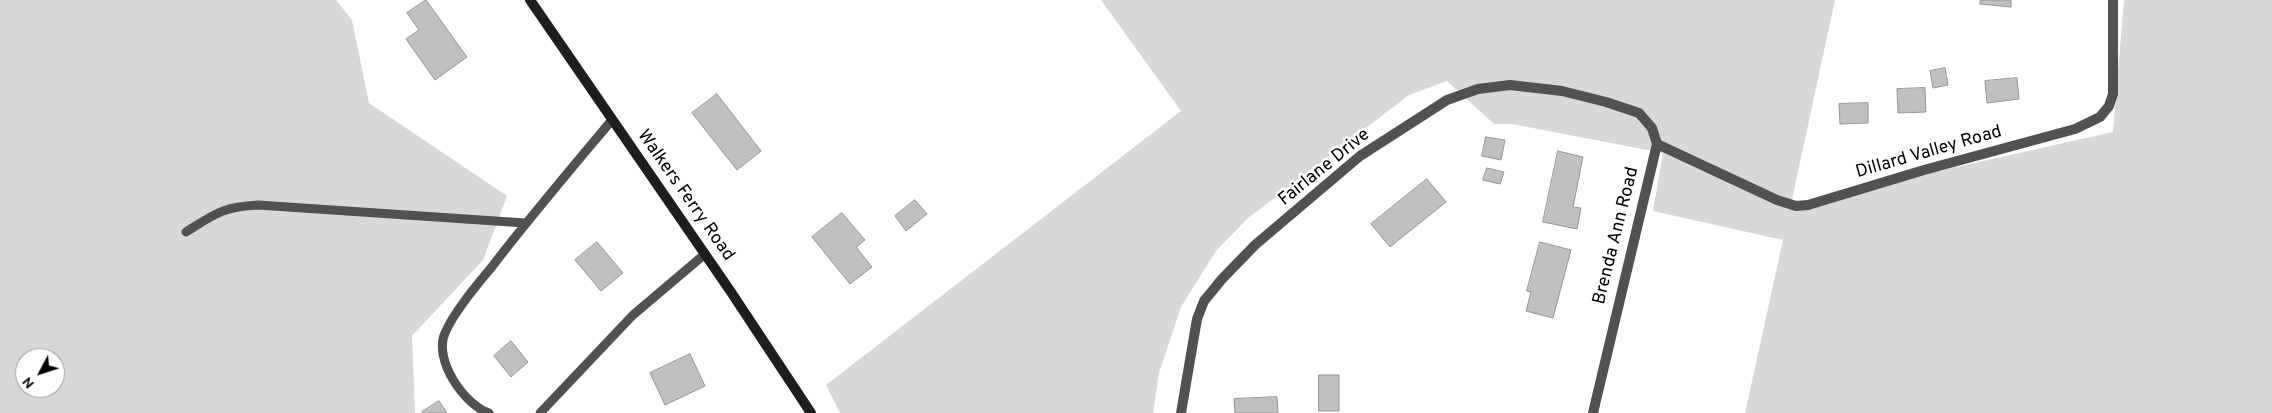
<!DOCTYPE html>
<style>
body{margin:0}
#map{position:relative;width:2272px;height:413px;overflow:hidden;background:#fff;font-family:Overpass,sans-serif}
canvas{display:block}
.north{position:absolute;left:15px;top:348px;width:50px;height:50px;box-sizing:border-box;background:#fff;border:1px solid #999;border-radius:50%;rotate:230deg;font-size:14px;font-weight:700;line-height:20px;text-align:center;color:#000}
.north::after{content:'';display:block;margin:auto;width:18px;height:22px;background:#000;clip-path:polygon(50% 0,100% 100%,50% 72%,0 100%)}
</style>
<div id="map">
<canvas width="2272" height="413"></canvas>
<div class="north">N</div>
</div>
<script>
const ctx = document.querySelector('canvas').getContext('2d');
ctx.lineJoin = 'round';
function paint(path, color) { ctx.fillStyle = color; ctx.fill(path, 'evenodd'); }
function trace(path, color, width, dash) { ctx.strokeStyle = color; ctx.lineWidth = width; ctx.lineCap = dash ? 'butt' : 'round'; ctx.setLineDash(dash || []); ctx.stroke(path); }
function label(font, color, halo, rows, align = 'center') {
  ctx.font = font + ' Overpass,sans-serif'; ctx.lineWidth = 5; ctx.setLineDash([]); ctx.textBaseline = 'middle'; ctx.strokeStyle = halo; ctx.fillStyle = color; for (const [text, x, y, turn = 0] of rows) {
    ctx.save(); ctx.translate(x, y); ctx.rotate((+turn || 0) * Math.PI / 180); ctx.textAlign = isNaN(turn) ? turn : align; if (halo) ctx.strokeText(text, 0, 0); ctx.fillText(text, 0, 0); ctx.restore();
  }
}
paint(new Path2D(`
 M0,0H336L352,20L369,103L507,196L483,260L412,336L415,413H0ZM25,358H55V388H25Z
 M1101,0H1835L1791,204L2113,132L2124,0H2272V413H1745L1783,240L1653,211L1663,153L1512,124H1494L1447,81L1409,95L1247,219L1216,251L1181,307L1159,373L1153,413H840L826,385L1181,111Z`), '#d8d8d8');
const building = new Path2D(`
 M426,0L467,57L435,80L406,39L419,30L407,13Z
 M1981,0H2011V7L1980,4Z
 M1945,68L1948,85L1933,88L1930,71Z
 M2017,78L2019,99L1987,103L1985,81Z
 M1925,88L1926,112L1898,113L1897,89Z
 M717,94L761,151L737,170L692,113Z
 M1868,103V123L1840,124L1839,104Z
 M1486,137L1505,140L1501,160L1482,156Z
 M1558,151L1583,157L1573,207L1581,208L1577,229L1543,222Z
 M1487,168L1504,172L1500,184L1483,180Z
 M1427,179L1446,202L1390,247L1371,224Z
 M915,200L927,214L906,231L895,216Z
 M842,213L865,240L856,247L872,267L850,284L812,237Z
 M597,242L623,273L601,291L575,260Z
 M1540,242L1571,250L1553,318L1526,311L1531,292L1527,291Z
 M511,341L528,362L511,377L494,356Z
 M690,354L705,386L665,405L650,373Z
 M1319,375H1339V411H1319Z
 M1277,397L1278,413H1235L1234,399Z
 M439,401L447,413H423L422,412Z`);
paint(building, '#c0c0c0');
trace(building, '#959595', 1);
trace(new Path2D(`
 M186,232C215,214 222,207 258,205L525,223
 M489,413C464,405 433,359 445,333C454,312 476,286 491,268C530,217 571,169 612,120
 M540,413L633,315L705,254`), '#515151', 9);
trace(new Path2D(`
 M1657,144L1777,200L1796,206L1808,205L1924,170L2075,129L2100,117L2109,106L2113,94V0
 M1181,413L1197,319L1204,301L1222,279L1255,245L1360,156L1447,100L1478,89L1510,85L1562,91L1606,102L1639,113L1652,128L1657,144L1593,413`), '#515151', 10);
trace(new Path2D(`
 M530,0L731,292L811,413`), '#1e1e1e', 10);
label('18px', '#000', '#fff', [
 ["Dillard Valley Road",1929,153,-16],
 ["Fairlane Drive",1325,168,-39],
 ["Walkers Ferry Road",685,196,55],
 ["Brenda Ann Road",1617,236,-76]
]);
</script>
